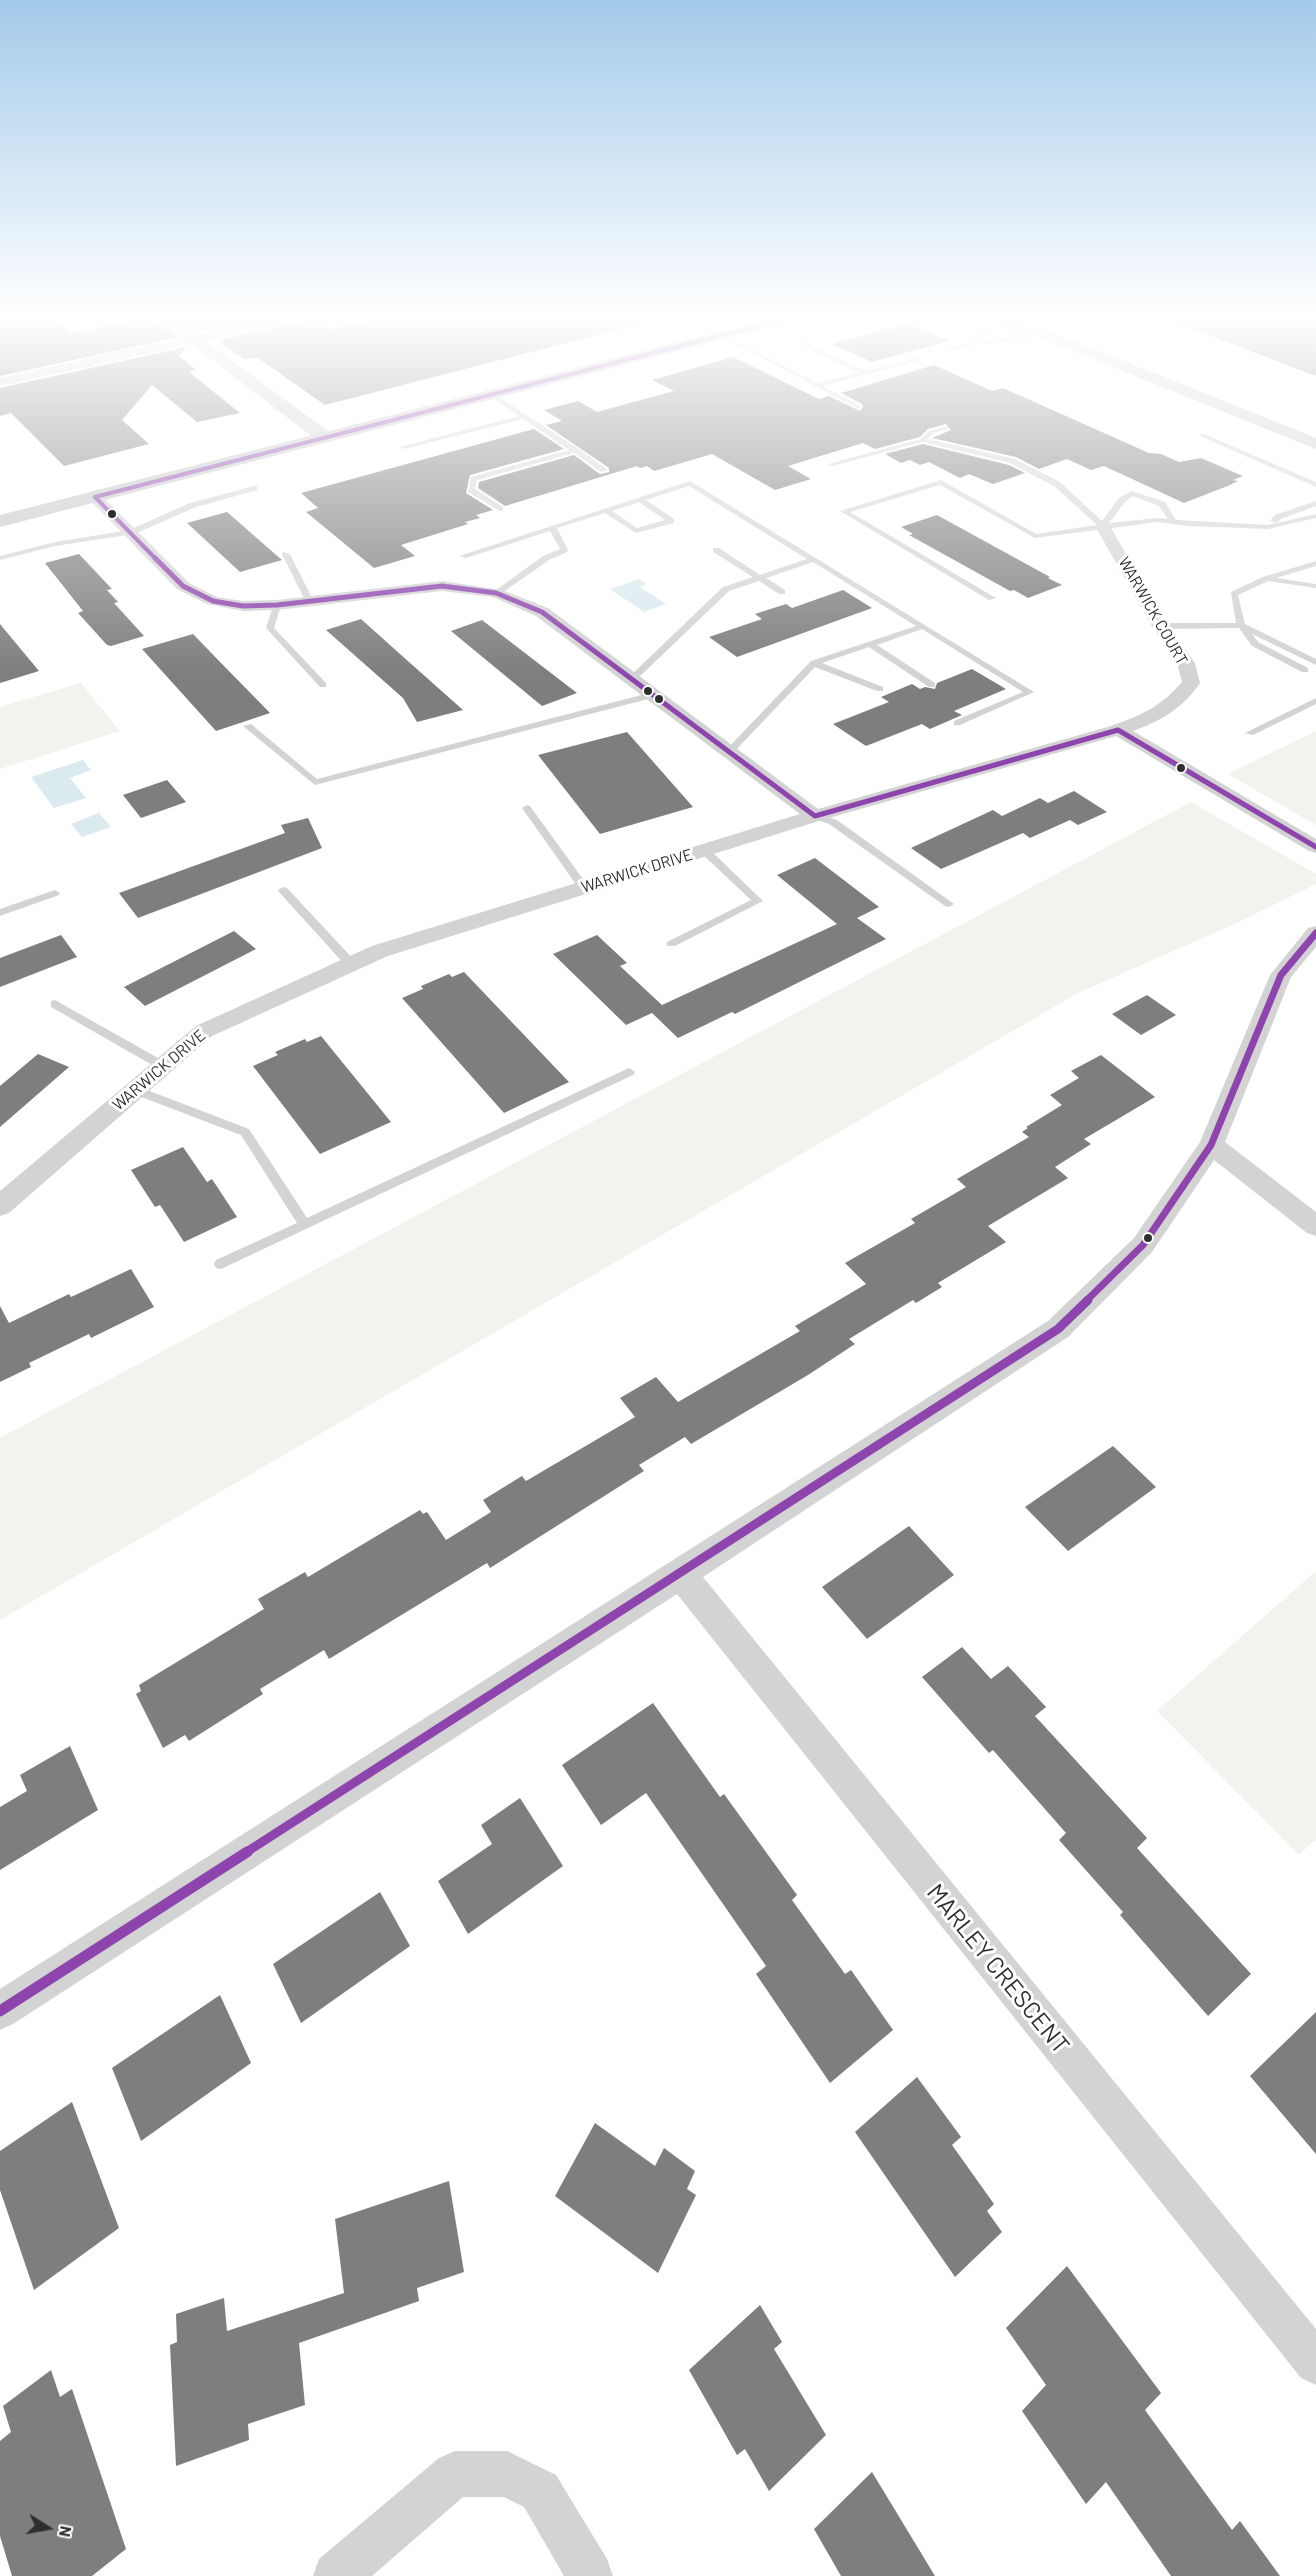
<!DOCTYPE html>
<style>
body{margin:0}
#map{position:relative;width:1316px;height:2576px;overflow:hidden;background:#fff;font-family:Barlow,sans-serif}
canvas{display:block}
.north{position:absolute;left:18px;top:2498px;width:60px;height:60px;-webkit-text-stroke:4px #fff;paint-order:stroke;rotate:101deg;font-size:16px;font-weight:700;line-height:24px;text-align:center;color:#2e2e2e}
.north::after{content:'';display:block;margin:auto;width:21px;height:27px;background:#2e2e2e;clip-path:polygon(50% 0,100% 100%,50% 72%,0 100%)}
</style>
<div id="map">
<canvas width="1316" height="2576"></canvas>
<div class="north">N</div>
</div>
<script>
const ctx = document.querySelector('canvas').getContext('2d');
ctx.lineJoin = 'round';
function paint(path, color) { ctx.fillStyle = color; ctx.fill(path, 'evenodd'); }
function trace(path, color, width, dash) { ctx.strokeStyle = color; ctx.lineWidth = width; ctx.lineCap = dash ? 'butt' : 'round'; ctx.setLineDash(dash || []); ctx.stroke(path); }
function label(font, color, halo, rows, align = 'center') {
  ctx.font = font + ' Barlow,sans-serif'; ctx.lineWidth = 6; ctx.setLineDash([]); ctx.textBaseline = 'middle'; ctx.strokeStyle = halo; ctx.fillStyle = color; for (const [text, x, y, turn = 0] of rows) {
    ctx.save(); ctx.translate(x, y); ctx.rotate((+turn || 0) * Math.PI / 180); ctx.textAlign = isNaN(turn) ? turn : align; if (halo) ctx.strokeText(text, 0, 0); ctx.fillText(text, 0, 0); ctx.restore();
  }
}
paint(new Path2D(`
 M81,683L120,731L0,769V707Z
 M1316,731V825L1228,774Z
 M1191,802L1316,874V884L1241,921L1078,993L0,1620V1438Z
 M1316,1571V1839L1299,1855L1157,1711Z`), '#f1f3ed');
paint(new Path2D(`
 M639,579L646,584L640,587L666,604L644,612L610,589Z
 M83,760L91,770L70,778L86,798L54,808L31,777Z
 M99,813L111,827L82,837L71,824Z`), '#dbeaee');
paint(new Path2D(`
 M0,314H49L72,333L151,316L178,337L0,376Z
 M173,314H279L204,331L201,329L197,332Z
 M317,314H327L328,329L396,314H638L640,324L325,405L258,358L244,359L218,340L309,320Z
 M1162,314H1316V376L1161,317Z
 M909,323L949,341L872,362L832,344Z
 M186,347L179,356L196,370L189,372L240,413L197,422L152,385L122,420L149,444L64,466L11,413L0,416V388Z
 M733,357L819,399L829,396L860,411L863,407L862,404L841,393L934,365L992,391L1003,388L1149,453L1161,454L1179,462L1201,458L1243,476L1233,480L1238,481L1230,485L1184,503L1104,466L1091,470L1067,459L1039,469L1016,457L932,438L951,430L946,424L928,429L920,437L875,449L863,443L788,466L811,479L775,490L712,454L654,471L647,466L640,468L637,466L505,506L478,488L479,482L574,455L600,474L609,472V468L546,425L562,421L544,410L578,401L597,412L674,391L652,380Z
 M534,429L564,449L470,475L466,493L493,510L476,515L480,518L465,522L468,524L401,545L415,556L374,568L306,512L318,508L301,493Z
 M923,444L1009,465L1025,473L993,484L969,474L960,478L929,462L920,465L910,460L901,463L885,454Z
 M227,512L282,560L240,572L187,523Z
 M937,515L1050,577L1048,578L1062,585L1028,598L1014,590L1010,591L965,566L909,535L913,534L901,527Z
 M79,554L112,589L107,590L118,602L114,603L144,636L111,646L107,645L78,613L83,611L45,563Z
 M843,590L872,608L737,657L709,637L762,619L755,614L786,604L792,608Z
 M361,619L400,654L463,710L417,722L403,698L326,630Z
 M482,620L577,693L542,706L451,631Z
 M0,624L39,671L0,683Z
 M193,634L224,666L270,713L216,731L142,649Z
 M972,669L1006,689L954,711L962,715L930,729L922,724L866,746L833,724L889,702L881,697L912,684L920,689L925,687L935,689L937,683Z
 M627,732L693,807L600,834L538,755Z
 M167,780L186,802L141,818L123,795Z
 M1074,791L1107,812L1078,825L1070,820L1030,838L1023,833L941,869L911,848L993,810L1002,816L1040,798L1048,803Z
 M308,818L322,848L138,918L119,893L285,833L281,825Z
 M815,858L879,907L857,918L886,939L735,1014L732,1012L678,1038L652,1013L626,1025L553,954L597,935L627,963L620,966L662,1005L837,924L777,875Z
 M234,931L256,949L145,1006L124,987Z
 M61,935L77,957L0,987V958Z
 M464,972L569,1082L504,1113L402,998L423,989L421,986L449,974L452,977Z
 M1147,995L1176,1015L1141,1035L1112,1014Z
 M321,1036L391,1122L320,1154L253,1066L278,1055L275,1052L305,1039L307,1042Z
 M38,1054L69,1067L0,1127V1086Z
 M1101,1055L1155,1097L1084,1139L1091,1144L1055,1167L1068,1178L988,1226L1006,1242L938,1283L942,1287L916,1303L913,1300L849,1339L855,1344L808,1375L691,1444L685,1437L639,1465L644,1471L490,1568L487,1563L329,1659L324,1650L260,1689L263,1694L189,1741L185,1735L163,1748L136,1694L141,1691L139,1685L264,1609L258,1599L305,1572L308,1577L420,1510L423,1514L427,1512L446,1540L491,1512L483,1500L522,1476L526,1481L635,1417L620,1398L656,1377L678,1402L800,1331L795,1326L866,1284L845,1263L915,1223L911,1219L966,1187L957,1179L1029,1137L1022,1132L1028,1128L1026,1127L1062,1105L1050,1095L1079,1078L1071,1071Z
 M183,1147L207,1182L212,1179L237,1217L184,1242L160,1205L155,1207L131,1170Z
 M131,1269L154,1307L91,1338L89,1334L29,1363L31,1367L0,1382V1306L9,1323L69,1294L71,1297Z
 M1113,1446L1156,1487L1068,1551L1025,1507Z
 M909,1526L954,1575L867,1639L822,1587Z
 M962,1647L991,1679L1008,1666L1046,1707L1035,1716L1147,1838L1137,1848L1251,1974L1208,2016L1120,1915L1123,1912L1059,1840L1066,1833L993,1750L989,1753L922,1677Z
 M653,1703L720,1797L724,1794L797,1895L792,1900L845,1974L851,1970L893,2030L830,2083L756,1974L766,1966L646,1793L601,1825L562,1765Z
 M70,1746L98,1810L0,1870V1807L27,1791L20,1775Z
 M520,1798L563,1866L468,1934L438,1881L492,1844L481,1825Z
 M380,1892L410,1946L301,2023L273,1964Z
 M220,1995L251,2063L141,2141L112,2068Z
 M1316,2012V2154L1250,2076Z
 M917,2077L961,2137L952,2145L994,2204L987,2211L1002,2232L955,2277L855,2132Z
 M72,2102L119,2228L34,2290L0,2190V2151Z
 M595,2123L655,2166L664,2148L695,2171L687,2189L696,2195L658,2273L555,2196Z
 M449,2181L464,2272L417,2288L419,2301L299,2343L305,2405L248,2424L249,2440L176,2466L170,2345L177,2342L176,2314L224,2298L227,2331L344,2293L335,2219Z
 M1067,2266L1161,2393L1145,2410L1232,2530L1240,2521L1280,2576H1171L1106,2482L1086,2504L1022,2411L1046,2385L1006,2328Z
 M760,2305L782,2342L774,2349L826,2435L769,2491L745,2449L737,2455L689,2370Z
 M51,2370L60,2397L72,2389L126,2549L92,2576H12L0,2536V2441L11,2432L3,2406Z
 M872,2472L935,2576H841L814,2529Z`), '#7e7e7e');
paint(new Path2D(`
 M907,314L931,325L932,326L927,327L901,315Z
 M921,314H940L928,317L951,327L946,328L919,317Z
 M941,314H950L1000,337L995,338Z
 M966,333L988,341L1046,333L1049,335L987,345L964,336Z
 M723,334L818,383L859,373L796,342V340H800L866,371L919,358L922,360L823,386L861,406L859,409L721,337Z
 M973,342L975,345L949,352L946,350Z
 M492,393L579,449L608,470L601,472L574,453L477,480L475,489L503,507V511H500L468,492L471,477L569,450L523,419L404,449L400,447L519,416L490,396Z
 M947,426L949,429L933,433L928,439L1015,459L1060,482L1102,521L1119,498L1132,491L1165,502L1176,520L1268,525L1316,514V518L1268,529L1187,526L1158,522L1035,538L940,485L850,512L996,598L989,600L840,511L941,480L1036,534L1097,525L1054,486L1010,463L923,442L832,466L828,464L921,439L929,431ZM1133,496L1159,506L1168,519L1158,518L1109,523L1125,502Z
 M1200,434H1204L1316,482V487L1200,436Z
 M690,481L1034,692L960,725H954V721L1023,692L922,629L877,645L935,683V687H929L869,647L822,663L883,687V691H877L815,667L731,755H725V751L811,661L916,626L813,562L766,578L785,590V594H779L759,581L729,591L635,681H629V677L723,587L753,577L713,552V548H719L760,575L807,559L689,486L646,500L674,519V523L636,533L605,513L557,528L568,550L567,552L549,560L499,595L492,593L543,556L560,549L550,531L466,558L459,556ZM639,502L665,520L637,528L612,511Z
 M254,486H257V490L196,507L134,534L55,546L0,560V556L55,542L129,530L190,503Z
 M1316,501V506L1281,519L1277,523L1270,521L1275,515Z
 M283,552L290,554L313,600L312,602L305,600L282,554Z
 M1316,561V566L1276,578L1316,584V588L1268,581L1238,595L1245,624L1316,659V665L1252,634L1258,642L1308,668V672H1302L1252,646L1239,628L1160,629L1156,626L1160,623H1236L1231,592L1263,577Z
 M274,603L281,605L274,628L326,683V687H320L266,628Z
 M653,692L656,693V697L315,785L243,726L251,724L317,779Z
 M1316,698V704L1253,735L1245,733Z
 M527,805L530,806L588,886V890H580L522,808Z
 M815,813L837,820L954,904L949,907L945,906L829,824L812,818V814Z
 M704,847L708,848L763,901L675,946H667V942L751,900L700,852L699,850Z
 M283,887L287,888L355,961V967H347L279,892L278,890Z
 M55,890L60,893L59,895L0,916V909Z
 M55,1000L167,1063L169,1066L163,1070L159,1069L51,1007V1001Z
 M629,1068L635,1072L633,1075L221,1269L216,1268L214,1264L216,1260L297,1223L241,1135L131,1093L129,1090L135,1086L139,1087L249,1129L307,1218Z`), '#d3d3d3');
paint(new Path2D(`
 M291,314H315L309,318L0,386V378Z
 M95,493L100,494L189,583L217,597L243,601L277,600L442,581L502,590L548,608L818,809L1111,726C1140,716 1162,706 1182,682L1177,663L1152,626L1095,526L1103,521L1108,523L1168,625L1195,663L1200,683C1183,708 1161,721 1133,731L1316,839V853L1309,851L1116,736L822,820L388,956L212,1036L9,1213L0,1216V1191L196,1026L372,946L800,814L536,616L493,597L442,591L277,610L243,611L207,604L177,589L90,500L88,497Z
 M1316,926V947L1291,977L1225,1142L1316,1212V1236L1307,1233L1214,1160L1152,1252L1068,1337L703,1577L1316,2329V2385L1301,2378L677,1594L13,2024L0,2030V1989L1048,1321L1134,1238L1200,1142L1270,975L1308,928Z
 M455,2451H507L556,2475L607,2559L613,2576H564L524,2507L504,2497H463L372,2576H313L319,2559L439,2458Z`), '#d3d3d3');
paint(new Path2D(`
 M152,314H169L330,433L333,437L330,441H318Z
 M977,314H997L1023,325L1044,329L1316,438V449L1036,336L1015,332Z`), '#ccc');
paint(new Path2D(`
 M787,314H812L810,317L0,527V515Z`), '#c6c6c6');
trace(new Path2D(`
 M95,497L157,560
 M95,497L804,314`), '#8e44ad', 4);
trace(new Path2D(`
 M155,558L183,586L213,601L243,606L277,605L442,586L496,593L542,612L815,816L1118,730L1316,847`), '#8e44ad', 5);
trace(new Path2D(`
 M1086,1301L1143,1245L1211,1145L1281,975L1316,933`), '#8e44ad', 7);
trace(new Path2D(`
 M245,1853L1058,1329L1088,1300`), '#8e44ad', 9);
trace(new Path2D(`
 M0,2011L247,1852`), '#8e44ad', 11);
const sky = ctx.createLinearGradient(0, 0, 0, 675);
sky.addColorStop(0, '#a3caea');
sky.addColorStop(0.47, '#fff');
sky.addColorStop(1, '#ffffff00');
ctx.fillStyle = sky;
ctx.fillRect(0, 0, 1316, 675);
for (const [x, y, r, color] of [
 [112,514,5,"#2e2e2e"],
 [648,691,5,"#2e2e2e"],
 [659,699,5,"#2e2e2e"],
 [1181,768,5,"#2e2e2e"],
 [1148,1238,5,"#2e2e2e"]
]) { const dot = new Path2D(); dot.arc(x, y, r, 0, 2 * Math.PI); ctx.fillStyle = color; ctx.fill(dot); trace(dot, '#fff', 2); }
label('16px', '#2e2e2e', '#fff', [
 ["WARWICK COURT",1153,611,60],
 ["WARWICK DRIVE",637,871,-17],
 ["WARWICK DRIVE",159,1070,-40]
]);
label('24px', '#2e2e2e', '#fff', [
 ["MARLEY CRESCENT",998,1969,51]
]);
</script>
